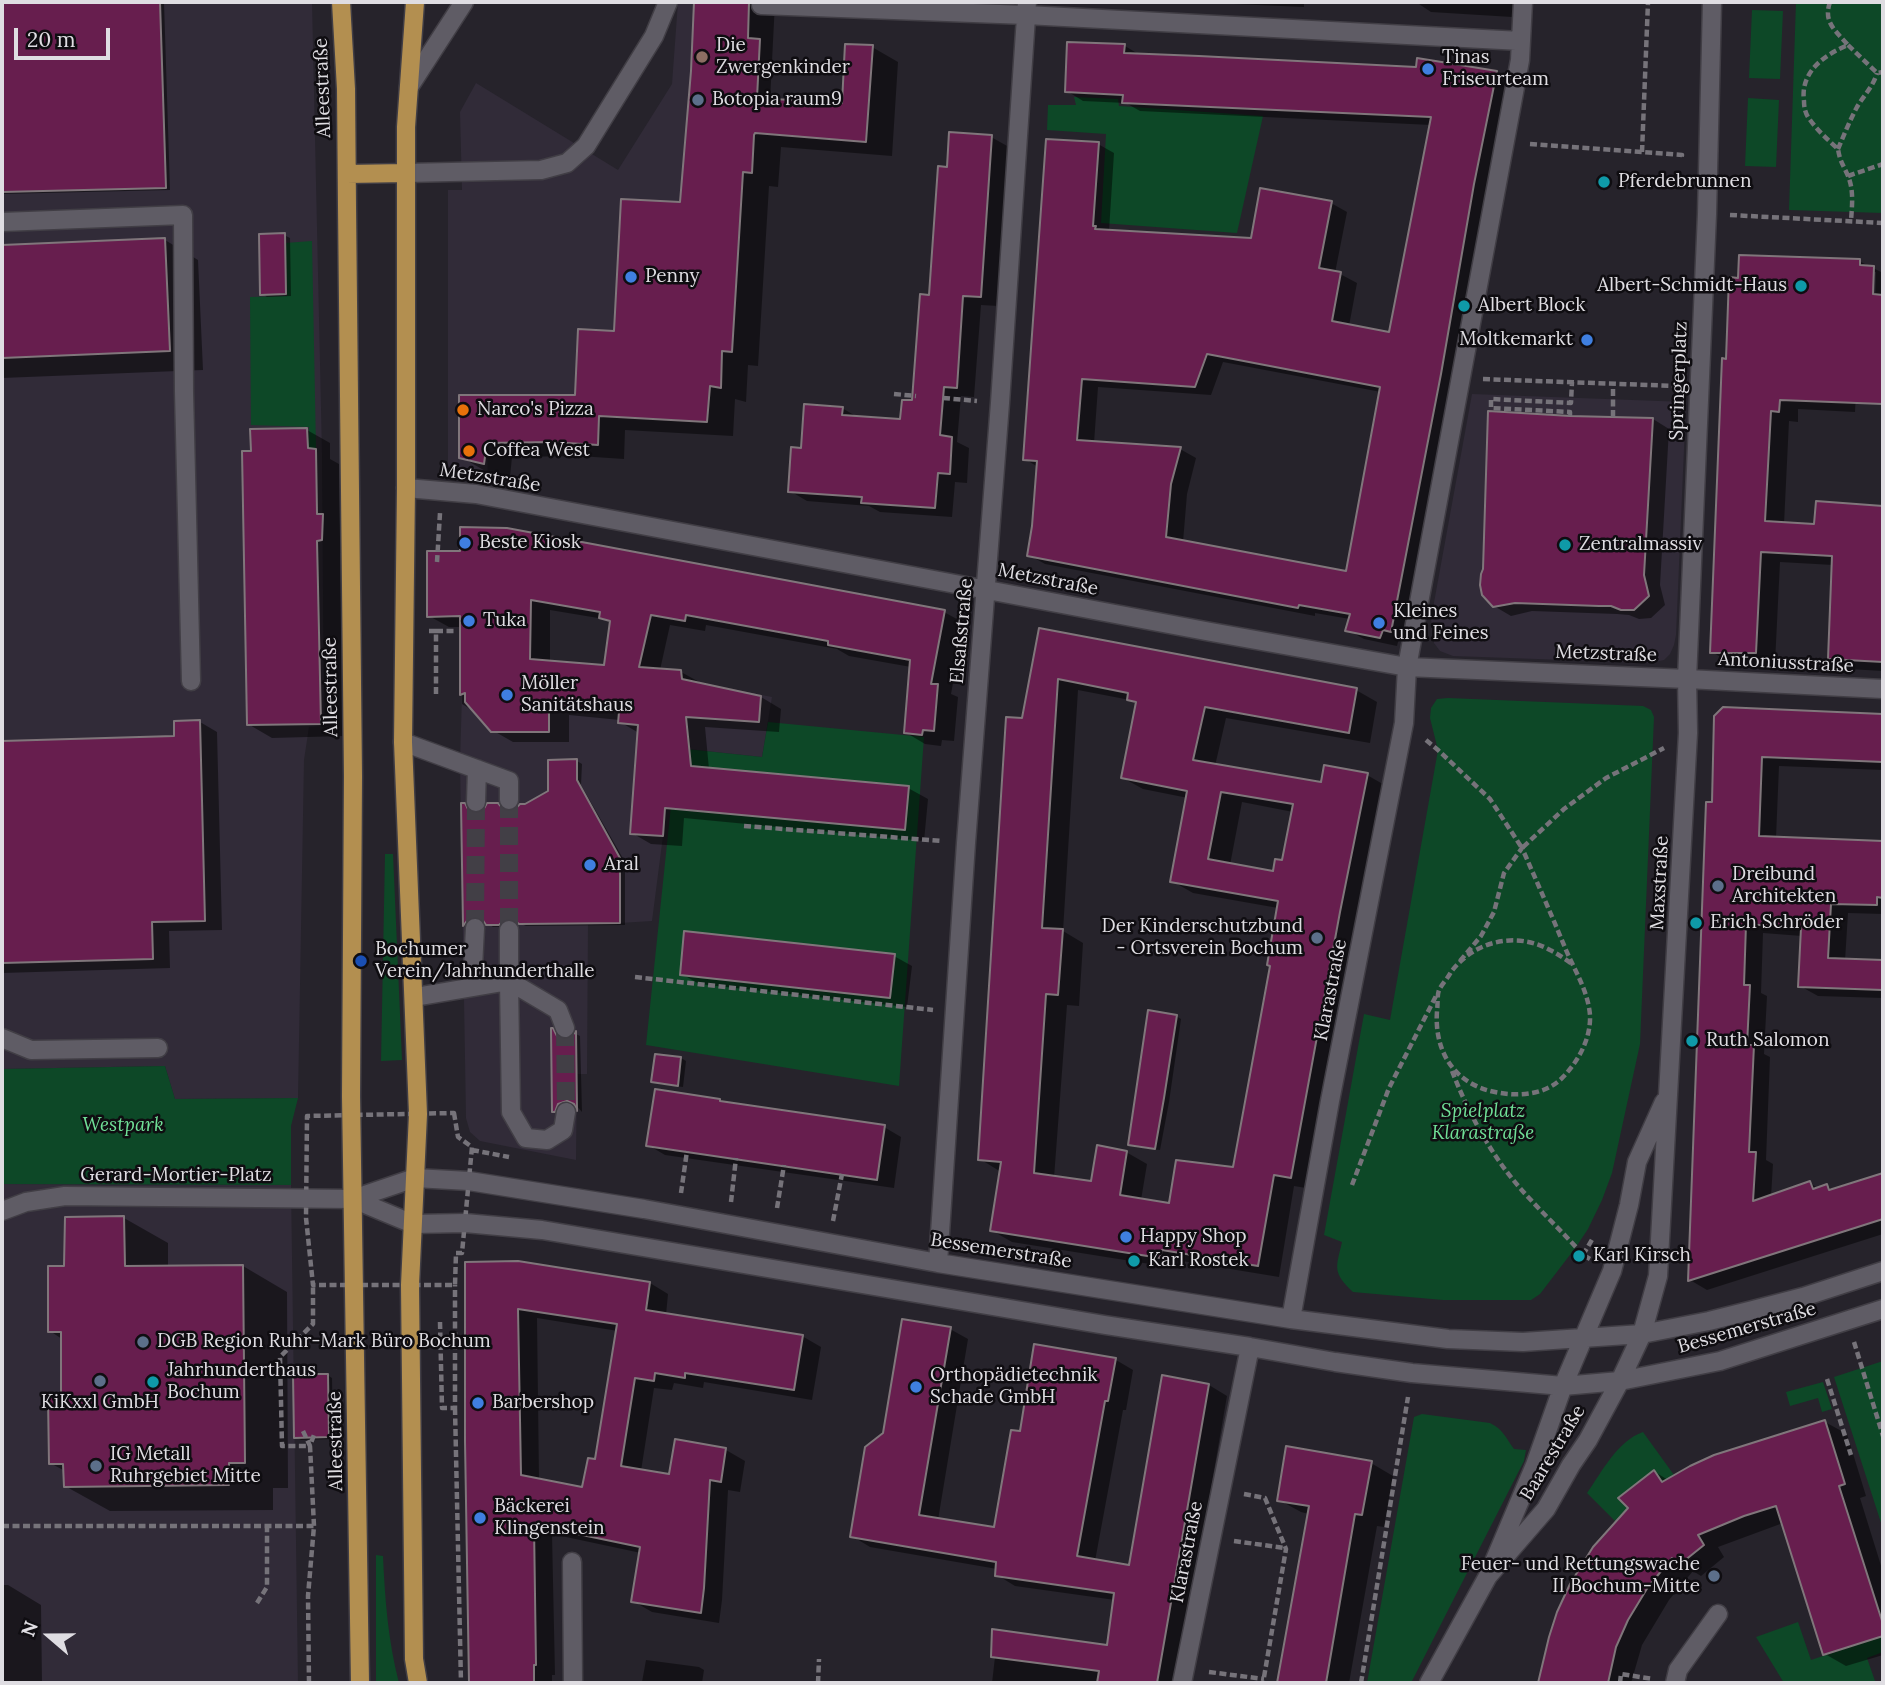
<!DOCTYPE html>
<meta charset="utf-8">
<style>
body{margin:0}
#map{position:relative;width:1885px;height:1685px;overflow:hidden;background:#26232b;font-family:Lora,serif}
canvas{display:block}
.frame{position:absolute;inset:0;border:4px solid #dfdde2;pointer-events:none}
.north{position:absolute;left:14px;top:1601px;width:70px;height:70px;-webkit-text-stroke:5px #0f0d11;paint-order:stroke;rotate:290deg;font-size:19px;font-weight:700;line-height:28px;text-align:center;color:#dfdde2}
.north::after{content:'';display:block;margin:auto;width:24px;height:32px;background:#dfdde2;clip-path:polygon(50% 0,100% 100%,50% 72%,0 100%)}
.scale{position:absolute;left:14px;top:28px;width:96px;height:32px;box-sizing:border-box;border:4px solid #dfdde2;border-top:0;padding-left:9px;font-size:21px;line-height:24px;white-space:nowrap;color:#dfdde2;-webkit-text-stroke:5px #0f0d11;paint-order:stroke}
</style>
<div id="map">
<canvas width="1885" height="1685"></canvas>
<div class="frame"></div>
<div class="north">N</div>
<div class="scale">20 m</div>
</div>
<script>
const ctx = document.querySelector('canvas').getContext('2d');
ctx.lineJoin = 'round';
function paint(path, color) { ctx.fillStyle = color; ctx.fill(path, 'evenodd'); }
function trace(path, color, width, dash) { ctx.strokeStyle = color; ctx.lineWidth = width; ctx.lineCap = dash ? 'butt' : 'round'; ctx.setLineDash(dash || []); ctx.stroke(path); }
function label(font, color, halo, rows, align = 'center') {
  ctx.font = font + ' Lora,serif'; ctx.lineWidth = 5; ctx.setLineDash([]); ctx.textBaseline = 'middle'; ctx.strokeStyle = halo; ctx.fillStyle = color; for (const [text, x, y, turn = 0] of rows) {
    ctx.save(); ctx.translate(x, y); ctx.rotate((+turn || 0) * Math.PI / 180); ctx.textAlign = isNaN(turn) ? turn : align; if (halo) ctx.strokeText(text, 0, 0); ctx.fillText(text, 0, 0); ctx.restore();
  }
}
paint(new Path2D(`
 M2,2H312L322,453L324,726L309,727L304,760L298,1098L175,1099L165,1066L2,1069Z
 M678,2H749L746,37L760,39L755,135L744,142V150L753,151L752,173H743L732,352L722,351L721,388L710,386L707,422L600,416L598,445L552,442L487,443L488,480L448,469V190H462L460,112L476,83L618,170L672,84Z
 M1472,394L1686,402L1676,635L1674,645L1670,654L1664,660L1650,663L1453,656L1440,651L1434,643L1431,619Z
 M531,660L681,670L682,679L772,697L762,757L678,748L668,754L663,836L652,921L588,925L587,1074H577L576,1160L480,1141L470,1132L466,1118L460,762L462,694H529Z
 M2,1184L291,1185L298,1683H2Z`), '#312b38');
paint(new Path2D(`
 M1796,2H1883V213L1789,210Z
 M1752,10L1783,11L1780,79L1749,78Z
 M1074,97L1118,99L1119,106L1263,116L1237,233L1101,223L1106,134L1047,130L1048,105H1076Z
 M1748,98L1779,100L1776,167L1745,166Z
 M312,241L316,449H308L309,427L251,425L250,297L287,296L285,243Z
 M1448,698L1643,706L1651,710L1654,717L1640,1044L1612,1173L1602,1200L1588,1229L1576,1247L1540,1294L1531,1300H1443L1353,1292C1332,1272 1336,1268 1342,1242L1324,1235L1364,1014L1390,1020L1438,750L1430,718L1431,708L1437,699Z
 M768,722L924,737L899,1086L646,1045L677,748L762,757Z
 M385,854H393L402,1060L381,1061Z
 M165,1066L175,1099L298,1098L291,1126V1185L2,1184V1069Z
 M1883,1361V1529L1834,1377Z
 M1823,1382L1832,1409L1822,1412L1818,1398L1790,1406L1786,1392Z
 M1422,1414L1490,1423C1503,1429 1506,1438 1514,1449L1526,1450L1524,1461L1411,1683H1367L1414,1417Z
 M1643,1432L1674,1475L1663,1482L1654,1470L1618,1498L1628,1509L1615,1521L1587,1493C1602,1472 1617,1441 1643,1432Z
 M376,1555L383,1556C385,1600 388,1640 399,1683H376Z
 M1798,1622L1811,1660L1883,1636V1652L1867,1658L1875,1681L1867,1683H1784L1756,1637Z`), '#0d4827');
paint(new Path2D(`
 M2,2H164L170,190L2,194Z
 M697,2H775L770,101L843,105L872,47L898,62L892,156L781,147L778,187L769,186L758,366L748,365L746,402L735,399L733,436L625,430L624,459L579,456L512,457L510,477L487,472L461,457L577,396L615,333L682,204Z
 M1187,2H1304V7Z
 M1416,2H1513L1512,17L1431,12Z
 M1125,46L1140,55L1496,73L1512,82L1407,640L1399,638L1397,646L1364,639L1348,630L1350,619L1315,613V616L1045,564L1029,555L1034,526L1038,467L1025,459L1098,144L1114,153L1109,231L1252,240L1331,203L1347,212L1335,273L1340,274L1357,283L1349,326L1391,334L1431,125L1140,111L1126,103L1083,101L1067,91ZM1223,362L1381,392L1347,573L1183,542L1187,494L1196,458L1180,449L1094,443L1098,387L1211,395Z
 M991,137L1009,147L998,306L981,305L974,397L961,396L957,442L969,448L967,483L955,482L952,517L880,512L869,506L807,501L790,491L802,450L842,408L859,418L902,421L913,402L931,297L948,169Z
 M284,235L290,238L291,296L267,297L262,294Z
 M165,240L198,260L203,370L2,378V247Z
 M1859,261L1883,273V351L1858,350L1855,412L1798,409V422L1789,421L1784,524L1816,526L1882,507L1883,486V671L1848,669L1829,658L1833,565L1780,562L1775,663H1731L1712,652L1728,360ZM1872,272H1876L1875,303H1871Z
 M1653,419L1669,429L1660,585L1665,605L1651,618L1639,619L1629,615L1617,614L1532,611L1511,616L1494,606Z
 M307,430L330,443V459L339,464L340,526L346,530L345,553H340L344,736L272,738L248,724L253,453Z
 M429,553L944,612L964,623L951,694L958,697L954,741L942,740L941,746L925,744L905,732L911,667L849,656L837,649L706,625L705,631L670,625L660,670L681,672L701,683L761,697L781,709L779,732L705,727L709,769L908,788L928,799L924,841L684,818L682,846L651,844L632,833L639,733L620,722V720L569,715V742H513L492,730L477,713L462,704V627H449L429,616ZM550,610L604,619L611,623L605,667L550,663Z
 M1041,630L1356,690L1377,702L1370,743L1226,718L1215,766L1322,784L1367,775L1388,787L1312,1189L1294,1186L1279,1277L1182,1261L1181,1269L1012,1242L991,1230L1001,1172L980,1159L1024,720ZM1078,690L1130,700L1137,704L1123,778L1143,789L1188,798L1172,881L1193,893L1278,908L1272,966L1235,1169L1171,1205L1141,1200L1147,1164L1126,1152L1092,1183L1054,1178L1067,1005L1079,1006L1083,943L1063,931ZM1242,802L1293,812L1284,862L1274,873L1230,865Z
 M1724,709L1883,716V770L1779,766L1776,838L1883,843V914L1848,913L1845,961L1883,962V998L1818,996L1800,986L1802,936L1763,933L1761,993L1767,996L1764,1054L1770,1057L1766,1160L1773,1164L1771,1197L1810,1183L1819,1189L1827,1186L1834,1190L1883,1174V1234L1707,1290L1690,1280L1713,804Z
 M200,722L217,732L222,930L169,931L170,968L2,973V742L176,738Z
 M577,761L582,764L581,785L625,862V925L526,926L515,921L508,923L504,927H493L481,919L475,920L469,927L465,925L463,805L470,808L475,815L498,805L506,812H515L550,792Z
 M894,956L912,966L907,1007L699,984L682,974Z
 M1176,1016L1181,1019L1169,1102L1160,1150L1135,1147L1130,1144Z
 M553,1030L558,1033L562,1040H571L576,1034L580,1036L582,1112L574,1103L563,1107L559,1114L554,1111Z
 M681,1058L686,1061L683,1087L658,1084L653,1082Z
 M720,1101L725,1104L884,1127L901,1137L894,1188L665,1155L648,1145Z
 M124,1218L168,1243V1267L243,1266L287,1292L288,1488H273V1510L110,1511L65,1486V1471L50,1463L63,1399L62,1339L50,1331L66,1268Z
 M467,1264L650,1283L668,1294L666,1315L802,1336L821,1347L812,1400L704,1382L703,1388L674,1383L672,1390L654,1388L641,1471L670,1476L676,1441L726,1450L745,1461L740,1492L728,1490L722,1600L719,1623L652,1612L633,1601L641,1553L552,1534L555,1675H552V1683H471L467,1441ZM537,1318L618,1331L597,1461L584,1489L539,1480Z
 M950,1329L968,1339L938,1520L995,1529L1021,1433L1116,1360L1133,1370L1126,1410H1123L1095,1561L1130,1567L1209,1385L1227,1396L1177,1683H992L995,1657L1108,1647L1115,1600L1015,1586L997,1575V1569L870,1547L852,1536L884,1434Z
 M327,1375L332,1378L333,1439L301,1440L296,1437Z
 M1825,1422L1847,1434L1866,1496L1860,1498L1883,1572V1655L1846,1666L1825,1654L1783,1523L1718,1547L1724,1557L1701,1576L1693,1571L1669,1600L1642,1645L1631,1683H1540L1542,1676L1630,1508L1655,1472L1668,1480Z
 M1371,1463L1393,1476L1384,1527L1377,1526L1349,1683H1279L1309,1514L1301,1512L1279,1500Z
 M2,1585H8L41,1605L42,1683H2Z
 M646,1660L699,1667L704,1670L702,1683H645L642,1682Z`), '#0007');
const building = new Path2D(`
 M2,2H160L166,188L2,192Z
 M694,2H749L748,38L760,39L757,98L842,103L845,44L873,45L866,142L755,133L754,135L752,173L743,172L732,352L722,351L721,388L710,386L707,422L599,416L598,445L552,442L487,443L484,464L459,458V395H575L578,329L614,331L621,199L680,202L691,71Z
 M1067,42L1125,44L1124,53L1199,56L1416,67L1417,58L1497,71L1474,184L1441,374L1391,632L1383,630L1380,638L1345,631L1350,614L1299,605L1298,608L1027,556L1032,526L1037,461L1023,460L1046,139L1099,142L1093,226H1096L1095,229L1251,238L1260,188L1332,201L1319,268L1341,272L1332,321L1389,332L1431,117L1122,103L1123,95L1065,92ZM1207,354L1380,387L1346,571L1166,537L1171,484L1181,447L1077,440L1082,379L1195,387Z
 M949,132L992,135L981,297L963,296L957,388L944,387L940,435L952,437L950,474L938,473L935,508L861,503L862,497L788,492L791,447L801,448L804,404L843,407L842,415L900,419L902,400H912L920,294L929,295L938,166L947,167Z
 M285,233L286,294L260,295L259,234Z
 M165,238L170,351L2,358V245Z
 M1739,255L1860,259V265L1874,266L1873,294L1883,295V404L1780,400L1779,412L1771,411L1765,521L1814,524L1816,501L1883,506V662L1828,659L1832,556L1761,552L1756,653H1710L1722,358L1726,359L1729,277L1738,278Z
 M1488,411L1570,416L1653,418L1644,575L1649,596L1634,610H1621L1611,606H1599L1515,603L1493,607L1482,595L1480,585L1481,574L1483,569Z
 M307,428L308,448L316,449L317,514H323L322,540L317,541L321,724L247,725L242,451H251L250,429Z
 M460,527L507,528L945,610L931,684H938L934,731L923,730L922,735L904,733L910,660L828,645V641L686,615L685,621L651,615L639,667L681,670L682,679L761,696L759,722L686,717L691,766L909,786L905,830L665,808L663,836L630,834L638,725L618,723L619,712L549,705V732H491L465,702V693L460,695V616L427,617V551H460ZM531,600L600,612L599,618L610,621L604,665L530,659Z
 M1039,628L1357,688L1349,733L1205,707L1193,760L1321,782L1324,765L1368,773L1340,912L1291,1178L1274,1175L1258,1266L1162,1250L1160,1258L990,1231L1001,1162L978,1160L1006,717L1022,718ZM1058,679L1128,693L1127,700L1136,702L1121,778L1187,791L1170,882L1278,901L1267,965L1270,966L1233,1167L1176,1160L1169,1203L1120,1195L1127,1151L1097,1145L1091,1181L1034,1173L1046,994L1058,995L1063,929L1042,928ZM1221,792L1293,804L1282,860L1275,859L1273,871L1208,859Z
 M1723,707L1883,714V762L1762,757L1759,836L1883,841V898L1877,897V905L1831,904L1828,958L1883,960V990L1798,987L1801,928L1746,924L1744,985H1750L1747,1045H1754L1749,1152H1756L1753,1201L1810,1181L1813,1189L1827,1184L1829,1190L1883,1173V1219L1688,1281L1706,802H1712L1714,716Z
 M200,720L205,921L152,922L153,959L2,963V741L174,736V721Z
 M577,759V780L620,858V923L519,924L514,920L508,919L503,921L499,925H486L482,919L475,917L469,918L463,926L461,803H465L469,811L475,813L482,812L487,803H498L504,810H514L520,804H525L548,791V760Z
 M684,931L895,954L890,998L680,975Z
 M1148,1010L1177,1015L1164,1098L1155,1149L1128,1145Z
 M551,1028H553L557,1036L564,1039L570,1038L576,1031L577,1111L574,1104L567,1101L558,1104L555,1112H552Z
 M655,1054L681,1057L678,1086L651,1082Z
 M655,1089L720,1099V1101L885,1125L877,1180L646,1146Z
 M124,1216L125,1266L243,1265L245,1463H229V1485L64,1487L63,1464H49L48,1397H61V1332H48V1266H64L65,1217Z
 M518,1261L650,1282L646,1310L803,1335L794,1390L685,1373V1378L655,1373L654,1381L635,1378L621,1466L669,1474L675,1439L726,1448L721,1482L710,1480L704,1588L701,1613L631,1602L640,1547L534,1525L536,1665H534V1683H469L465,1441V1262ZM518,1309L617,1324L595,1459L588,1458L582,1487L521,1475Z
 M902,1319L951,1327L919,1515L994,1527L1011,1430L1020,1431L1034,1344L1116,1358L1108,1401H1105L1077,1556L1129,1565L1162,1375L1209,1384L1157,1683H1097L1099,1671L991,1657L992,1629L1107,1645L1114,1593L995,1576L996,1562L850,1537L865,1447L883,1433Z
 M293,1374H328L329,1437L294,1438Z
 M1825,1420L1845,1484L1839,1486L1883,1624V1636L1823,1655L1776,1506L1744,1516L1698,1535L1704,1545L1679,1565L1672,1558L1648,1587L1628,1620L1616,1647L1608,1683H1538L1549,1637L1557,1612L1570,1584L1593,1547L1628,1508L1618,1498L1654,1470L1662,1482L1690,1466L1714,1455Z
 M1286,1446L1372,1461L1362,1515L1355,1514L1326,1683H1277L1309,1506L1277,1501Z`);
paint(building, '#671e4e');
trace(building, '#80767b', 2);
trace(new Path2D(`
 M509,800V930
 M475,928L476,802
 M565,1028L566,1112`), '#423f46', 18, [18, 9]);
const minor = new Path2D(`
 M761,5L1026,15L1521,41
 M409,87L464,2
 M406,173L541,170L567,163L586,146L654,36L668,2
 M2,222L183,215L184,392L191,681
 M406,488L476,494L1211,632L1407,667L1687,679L1883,689
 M403,742L509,781V800
 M476,802L477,769
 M472,987L475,928
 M415,997L509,981V930
 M565,1028L558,1010L509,981L511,1112L526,1138L547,1140L563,1130L566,1112
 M2,1038L31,1050L158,1048
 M353,1199L413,1224L465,1223L542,1230L1105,1325L1250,1347L1335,1362L1412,1373L1563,1386L1620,1381L1720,1361L1883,1309
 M2,1211L26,1202L65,1196L353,1199L415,1178L469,1181L644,1209L938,1263L1291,1319L1448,1339L1523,1342L1642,1334L1709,1321L1753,1310L1803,1297L1883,1271
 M938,1263L966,843L1000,403L1027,2
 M1291,1319L1330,1101L1404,723L1407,667L1520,60L1523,2
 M572,1562L573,1683
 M1488,1576L1546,1509L1571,1465L1588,1440L1620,1381L1642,1334L1658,1276L1688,733L1687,679L1707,214L1712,2
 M1182,1683L1250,1347
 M1429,1683L1488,1576L1535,1465L1563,1386L1612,1271L1629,1205L1637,1162L1664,1102
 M1675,1683L1678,1670L1718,1614`);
const major = new Path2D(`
 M341,2L346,89L347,206L353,776L351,1096L360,1683
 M415,2L406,127V488L403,742L418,1114L410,1285L414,1659L418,1683
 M347,174L406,173`);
trace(minor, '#413e45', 21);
trace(major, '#413e45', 21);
trace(new Path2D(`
 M1830,2C1823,22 1835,30 1848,45C1824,55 1800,72 1804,101C1804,107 1805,112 1808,117C1816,129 1827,139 1838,149C1840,162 1843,164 1848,176C1854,190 1852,206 1851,221
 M1848,45L1877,73L1883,72
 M1530,144L1682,155L1681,159
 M1838,149C1844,135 1850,120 1857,107C1864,95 1873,87 1877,73
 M1642,152L1648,2
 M1848,176L1883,164
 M1730,215L1883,223
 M1483,379L1677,386
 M894,394L916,396
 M943,398L977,401
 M1570,416V412L1491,408V399L1571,403L1572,382
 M1613,417V384
 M437,562L440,513
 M429,631H436V697
 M436,631H454
 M1426,740L1438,750L1490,799L1522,848L1564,809L1606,778L1664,748
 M744,826L942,841
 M1460,961L1481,936L1494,912L1504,873L1522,848C1537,882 1552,916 1566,950C1575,971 1588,991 1590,1015C1591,1038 1579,1060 1564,1076C1547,1095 1519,1097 1495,1092C1454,1084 1434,1051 1437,1011C1438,1004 1437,995 1439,990C1442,984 1448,978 1451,972C1474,941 1516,931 1550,950C1558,954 1565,959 1572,964
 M635,977L933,1010
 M1452,1071C1468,1112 1491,1155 1520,1188C1540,1211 1563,1232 1583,1255L1590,1259
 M454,1113L458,1137L472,1147L462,1253H456L455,1285H313L306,1218L307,1116Z
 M472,1150L509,1157
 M1352,1185L1389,1088L1437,994
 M681,1193L687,1151
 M731,1202L736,1158
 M777,1208L784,1165
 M833,1221L842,1174
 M1583,1255L1593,1238
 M440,1322L442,1408H455V1285
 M1854,1342L1883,1436
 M1827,1379L1851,1455
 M455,1408L461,1683
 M303,1431L310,1446L315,1432
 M1244,1494L1265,1498L1286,1549L1263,1683
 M2,1526H314
 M1234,1541L1285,1548
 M257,1603L267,1587V1525
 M1209,1672L1264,1679
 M309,1683L308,1596L314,1526L310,1446H282L280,1357L313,1324V1285
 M818,1683L819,1659
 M1361,1683L1408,1397
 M1620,1683L1621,1674L1653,1679`), '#76737a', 4.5, [7, 3.5]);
trace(minor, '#5f5c65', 18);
trace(major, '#b38f50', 18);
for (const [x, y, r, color] of [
 [702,57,7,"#8d6e63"],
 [1428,69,7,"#3f7fe0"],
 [698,100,7,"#5c6f8a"],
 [1604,182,7,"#0f9aa8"],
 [631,277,7,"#3f7fe0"],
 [1801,286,7,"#0f9aa8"],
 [1464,306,7,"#0f9aa8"],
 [1587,340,7,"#3f7fe0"],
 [463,410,7,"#e8710a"],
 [469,451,7,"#e8710a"],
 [465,543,7,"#3f7fe0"],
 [1565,545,7,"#0f9aa8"],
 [469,621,7,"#3f7fe0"],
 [1379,623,7,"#3f7fe0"],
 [507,695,7,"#3f7fe0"],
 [590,865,7,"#3f7fe0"],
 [1718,886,7,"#5c6f8a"],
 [1696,923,7,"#0f9aa8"],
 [1317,938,7,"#5c6f8a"],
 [361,961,7,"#1a4fb4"],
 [1692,1041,7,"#0f9aa8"],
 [1126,1237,7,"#3f7fe0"],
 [1579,1256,7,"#0f9aa8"],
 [1134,1261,7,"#0f9aa8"],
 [143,1342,7,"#5c6f8a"],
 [100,1381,7,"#5c6f8a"],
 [153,1382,7,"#0f9aa8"],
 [916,1387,7,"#3f7fe0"],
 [478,1403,7,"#3f7fe0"],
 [96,1466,7,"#5c6f8a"],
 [480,1518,7,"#3f7fe0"],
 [1714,1576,7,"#5c6f8a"]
]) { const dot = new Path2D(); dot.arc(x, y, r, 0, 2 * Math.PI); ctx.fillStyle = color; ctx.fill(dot); trace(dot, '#0f0d11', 2.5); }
label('19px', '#dfdde2', '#0f0d11', [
 ["Die",716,46],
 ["Zwergenkinder",716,68],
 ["Tinas",1442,58],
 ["Friseurteam",1442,80],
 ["Botopia raum9",712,100],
 ["Pferdebrunnen",1618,182],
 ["Penny",645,277],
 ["Albert-Schmidt-Haus",1787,286,"right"],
 ["Albert Block",1478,306],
 ["Moltkemarkt",1573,340,"right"],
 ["Narco's Pizza",477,410],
 ["Coffea West",483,451],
 ["Beste Kiosk",479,543],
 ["Zentralmassiv",1579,545],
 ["Kleines",1393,612],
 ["und Feines",1393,634],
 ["Tuka",483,621],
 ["Möller",521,684],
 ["Sanitätshaus",521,706],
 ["Aral",604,865],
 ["Dreibund",1732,875],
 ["Architekten",1732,897],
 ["Erich Schröder",1710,923],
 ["Der Kinderschutzbund",1303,927,"right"],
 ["- Ortsverein Bochum",1303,949,"right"],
 ["Bochumer",375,950],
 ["Verein/Jahrhunderthalle",375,972],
 ["Ruth Salomon",1706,1041],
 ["Happy Shop",1140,1237],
 ["Karl Kirsch",1593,1256],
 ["Karl Rostek",1148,1261],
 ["DGB Region Ruhr-Mark Büro Bochum",157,1342],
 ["Jahrhunderthaus",167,1371],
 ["Bochum",167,1393],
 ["Orthopädietechnik",930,1376],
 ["Schade GmbH",930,1398],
 ["KiKxxl GmbH",100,1403,"center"],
 ["Barbershop",492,1403],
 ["IG Metall",110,1455],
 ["Ruhrgebiet Mitte",110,1477],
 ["Bäckerei",494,1507],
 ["Klingenstein",494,1529],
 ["Feuer- und Rettungswache",1700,1565,"right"],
 ["II Bochum-Mitte",1700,1587,"right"]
], 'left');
label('19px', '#dfdde2', '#0f0d11', [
 ["Alleestraße",323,88,-92],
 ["Springerplatz",1679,381,-88],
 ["Metzstraße",490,478,9],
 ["Metzstraße",1048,580,11],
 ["Elsaßstraße",962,631,-85],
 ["Metzstraße",1606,654,2],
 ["Antoniusstraße",1786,663,3],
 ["Alleestraße",331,687,-91],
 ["Maxstraße",1660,883,-87],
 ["Klarastraße",1331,990,-79],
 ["Gerard-Mortier-Platz",176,1176],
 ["Bessemerstraße",1001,1251,9],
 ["Bessemerstraße",1747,1328,-16],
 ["Alleestraße",336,1441,-91],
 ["Baarestraße",1553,1453,-59],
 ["Klarastraße",1187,1552,-79]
]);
label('italic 19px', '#70e097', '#0f0d11', [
 ["Spielplatz",1483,1112],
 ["Klarastraße",1483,1134],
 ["Westpark",123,1126]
]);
</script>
